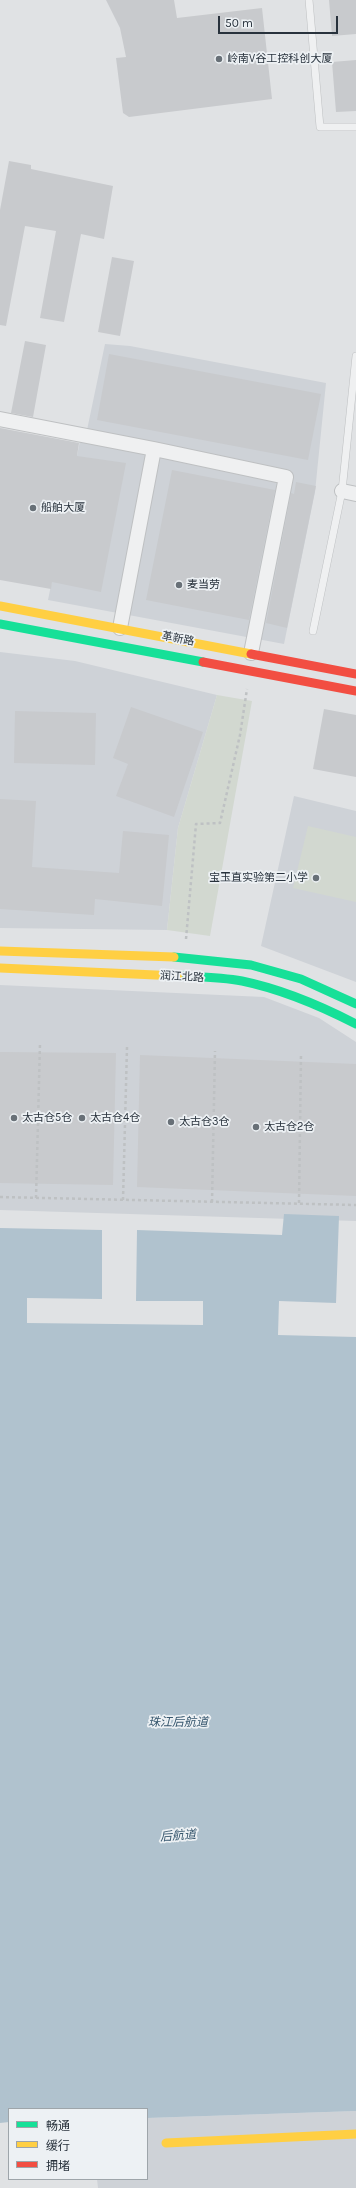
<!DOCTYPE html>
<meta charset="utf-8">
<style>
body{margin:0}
#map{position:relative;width:356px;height:2188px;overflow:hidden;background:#e0e2e4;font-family:Karla,"Noto Sans SC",sans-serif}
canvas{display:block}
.legend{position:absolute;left:8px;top:2108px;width:140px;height:72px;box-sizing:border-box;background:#edf1f4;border:1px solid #9ea5aa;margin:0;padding:5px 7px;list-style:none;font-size:12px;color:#28323c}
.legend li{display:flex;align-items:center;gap:8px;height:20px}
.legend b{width:20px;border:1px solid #9ea5aa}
.scale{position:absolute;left:218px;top:16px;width:120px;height:18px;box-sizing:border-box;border:2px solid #28323c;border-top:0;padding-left:5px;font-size:12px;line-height:14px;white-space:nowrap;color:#28323c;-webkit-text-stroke:3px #edf1f4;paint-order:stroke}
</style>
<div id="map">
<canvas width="356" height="2188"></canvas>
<ul class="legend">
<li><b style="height:5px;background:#16e098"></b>畅通</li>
<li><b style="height:5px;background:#ffcf43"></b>缓行</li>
<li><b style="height:5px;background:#f24e42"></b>拥堵</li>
</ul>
<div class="scale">50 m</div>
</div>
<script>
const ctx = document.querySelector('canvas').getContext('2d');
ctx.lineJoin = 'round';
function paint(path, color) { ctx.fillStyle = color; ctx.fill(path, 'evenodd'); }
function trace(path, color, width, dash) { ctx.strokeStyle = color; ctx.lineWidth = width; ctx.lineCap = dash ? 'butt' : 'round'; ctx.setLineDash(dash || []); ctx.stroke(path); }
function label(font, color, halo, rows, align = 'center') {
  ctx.font = font + ' Karla,"Noto Sans SC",sans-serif'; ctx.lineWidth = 3.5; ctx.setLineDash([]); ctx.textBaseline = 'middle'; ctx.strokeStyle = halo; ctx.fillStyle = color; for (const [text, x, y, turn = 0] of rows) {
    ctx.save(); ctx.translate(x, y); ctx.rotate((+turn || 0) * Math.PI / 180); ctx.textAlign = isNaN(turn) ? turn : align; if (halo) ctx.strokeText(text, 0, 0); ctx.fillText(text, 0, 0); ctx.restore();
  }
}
paint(new Path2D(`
 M105,344L130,346L326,383L315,492L284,644L48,600L81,436L87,430Z
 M0,652L75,661L217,695L178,828L167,930L0,928Z
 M294,796L356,811V982L261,946Z
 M0,985L264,997L319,1018L356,1042V1221L0,1210Z
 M356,2111V2188H98L97,2179H147V2118Z`), '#ced2d7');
paint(new Path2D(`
 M217,695L252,701L210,936L167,930L178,828Z
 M308,826L356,837V902L293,888Z`), '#d2d8d0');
paint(new Path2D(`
 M284,1214L339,1216L336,1303L279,1301L278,1335L356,1337V2111L147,2118V2109H9V2122L0,2123V1228L102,1230V1299L27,1298V1323L203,1325V1301H136L137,1230L282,1235Z`), '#b0c2ce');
paint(new Path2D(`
 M106,0H174L177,18L262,8L272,99L129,117L123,113L116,58L126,57L120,28Z
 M329,0H356V34L332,36Z
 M356,60V111L336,112L332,62Z
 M9,161L31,165V169L113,186L104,239L81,234L64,322L40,318L56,231L25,226L6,326L0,325V210Z
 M112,257L134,261L120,336L98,332Z
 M25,341L46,345L33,417L11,413Z
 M109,354L321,394L308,460L97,420Z
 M0,428L79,443L77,456L126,463L101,592L52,582L51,589L0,580Z
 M172,470L275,490L249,620L146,600Z
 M296,482L316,486L287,628L266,623L291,493L294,494Z
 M131,707L203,732L174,817L116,796L128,764L113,758Z
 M324,709L356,715V777L313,769Z
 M15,711L96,713L95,765L14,763Z
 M0,799L36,801L32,867L119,873L123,831L169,835L162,906L95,899L94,915L0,909Z
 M0,1052L116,1053L113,1185L0,1183Z
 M140,1055L356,1064V1196L137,1187Z`), '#c8cacd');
const lane = new Path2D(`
 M309,0L320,127H356
 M313,631L342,491L356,356`);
const street = new Path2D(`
 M0,419L154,449L120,628
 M154,449L286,477L251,653
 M342,491L356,494`);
trace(lane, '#bec0c2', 8);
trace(street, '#bec0c2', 16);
trace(new Path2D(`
 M186,939L196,824L220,823L240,735L247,689
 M0,1197L356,1205
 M36,1198L40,1044
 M123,1200L127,1047
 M212,1202L215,1051
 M299,1203L301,1054`), '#bec1c3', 2.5, [3, 3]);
trace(lane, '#eff0f1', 7);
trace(street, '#eff0f1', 14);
trace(new Path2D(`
 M0,624L203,662
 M174,957L251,965L301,979L356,1004
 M178,976C199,977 221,977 242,981C281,989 321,1006 356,1024`), '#16e098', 9);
trace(new Path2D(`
 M0,606L251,654
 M0,951L174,957
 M0,968L178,976
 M166,2143L356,2134`), '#ffcf43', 9);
trace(new Path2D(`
 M251,654L356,674
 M203,662L356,691`), '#f24e42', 9);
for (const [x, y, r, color] of [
 [219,59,4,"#687077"],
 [33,508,4,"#687077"],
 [179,585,4,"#687077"],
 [316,878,4,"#687077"],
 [14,1118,4,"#687077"],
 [82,1118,4,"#687077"],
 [171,1122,4,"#687077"],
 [256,1127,4,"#687077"]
]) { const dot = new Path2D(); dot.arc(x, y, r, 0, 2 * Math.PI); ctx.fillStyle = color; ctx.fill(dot); trace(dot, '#edf1f4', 1.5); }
label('11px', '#28323c', '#edf1f4', [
 ["岭南V谷工控科创大厦",227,59],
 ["船舶大厦",41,508],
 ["麦当劳",187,585],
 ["宝玉直实验第二小学",308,878,"right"],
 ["太古仓5仓",22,1118],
 ["太古仓4仓",90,1118],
 ["太古仓3仓",179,1122],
 ["太古仓2仓",264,1127]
], 'left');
label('11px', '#28323c', '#edf1f4', [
 ["革新路",178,639,11],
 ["润江北路",182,977,3]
]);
label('italic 12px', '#36566d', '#edf1f4', [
 ["珠江后航道",178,1723],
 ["后航道",178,1836,-4]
]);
</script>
